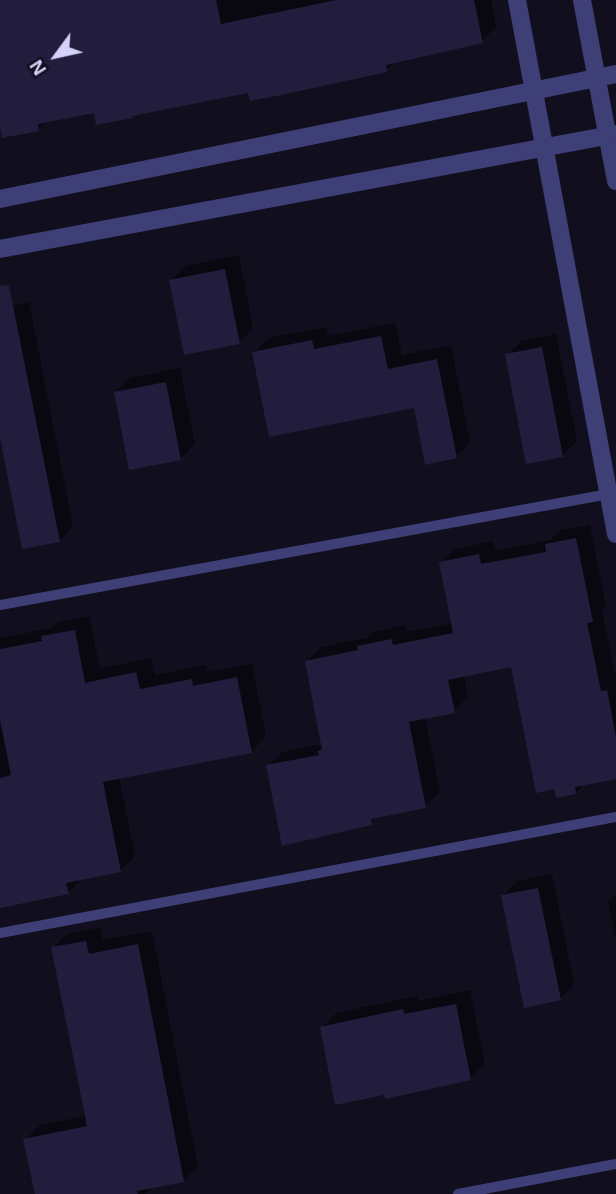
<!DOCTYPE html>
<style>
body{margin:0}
#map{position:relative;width:616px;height:1194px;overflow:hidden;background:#110f1e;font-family:Arial,sans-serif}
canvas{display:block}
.north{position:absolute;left:21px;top:21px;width:70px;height:70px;-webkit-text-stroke:5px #110f1e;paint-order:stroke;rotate:237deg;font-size:19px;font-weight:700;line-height:28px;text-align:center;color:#d4d1fa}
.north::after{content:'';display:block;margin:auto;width:24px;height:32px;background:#d4d1fa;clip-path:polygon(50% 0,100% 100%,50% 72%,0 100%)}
</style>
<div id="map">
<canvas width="616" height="1194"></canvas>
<div class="north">N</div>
</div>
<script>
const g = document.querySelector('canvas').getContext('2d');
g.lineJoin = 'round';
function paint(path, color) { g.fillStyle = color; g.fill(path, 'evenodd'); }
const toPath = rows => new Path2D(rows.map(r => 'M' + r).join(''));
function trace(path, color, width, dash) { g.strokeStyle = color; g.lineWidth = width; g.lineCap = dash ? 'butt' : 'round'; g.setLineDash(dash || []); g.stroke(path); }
paint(toPath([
 [0,0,491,0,496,27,482,41,395,61,386,70,249,91,135,113,132,117,95,111,47,120,38,129,0,129],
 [239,255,253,328,239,343,171,280,186,266],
 [29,302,73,526,59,541,0,429,0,308],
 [395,323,402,355,451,345,470,442,456,457,415,406,254,353,268,338,326,327,328,336],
 [556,334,577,441,562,455,507,355,521,341],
 [180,368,195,444,181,458,116,392,130,378],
 [590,525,606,606,602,611,616,678,616,777,585,783,576,793,512,665,464,675,468,697,454,711,425,717,440,792,425,806,379,815,371,823,268,766,282,752,323,744,307,661,321,647,367,638,373,632,405,625,407,632,453,623,441,563,455,549,493,541,495,551,551,540,561,530],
 [89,616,100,669,151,658,155,675,206,665,208,672,252,664,266,736,252,751,119,777,135,856,120,871,82,878,68,893,0,906,0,638,52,628,58,622],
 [552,874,574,984,560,999,503,896,517,881],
 [616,894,616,940,608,902],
 [101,927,103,940,152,931,198,1166,184,1180,153,1186,145,1194,36,1194,25,1140,40,1125,86,1116,53,948,67,934],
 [470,990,485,1064,470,1078,322,1028,336,1013,417,996,418,1001]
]), '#0007');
paint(toPath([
 [0,0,216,0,221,24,336,0,474,0,483,43,386,65,387,72,286,94,250,101,248,93,132,116,133,118,96,125,94,113,38,124,39,131,2,138,0,127],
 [225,269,240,344,184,355,169,280],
 [9,285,60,542,22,549,0,438,0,286],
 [381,336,388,369,437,359,457,458,425,465,414,408,269,437,252,352,312,340,314,349],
 [542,347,563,457,526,464,505,354],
 [166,382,181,460,129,470,114,392],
 [576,538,593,622,587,623,601,691,607,690,616,737,616,779,575,787,576,794,556,798,554,789,536,793,511,667,448,680,455,713,409,722,426,808,371,819,372,825,282,846,266,765,319,755,318,751,322,750,305,661,358,650,357,646,391,639,393,645,453,633,439,562,479,554,481,564,546,552,545,544],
 [75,630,85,683,136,672,140,689,192,679,193,686,237,677,252,753,103,782,121,872,66,883,69,894,0,908,0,778,11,775,0,720,0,649,42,641,41,636],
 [538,888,561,1000,524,1008,501,895],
 [86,941,89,954,138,944,184,1182,137,1191,138,1194,35,1194,23,1139,87,1126,51,947],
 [456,1004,471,1080,385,1099,384,1095,335,1105,320,1027,403,1009,404,1014]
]), '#221d3d');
trace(toPath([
 [0,605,609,494],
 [0,933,616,817],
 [458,1194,616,1164]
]), '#3f3f78', 10);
trace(toPath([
 [517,0,616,534],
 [582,0,616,181],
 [0,199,616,74],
 [0,249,616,134]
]), '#3f3f78', 18);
</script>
